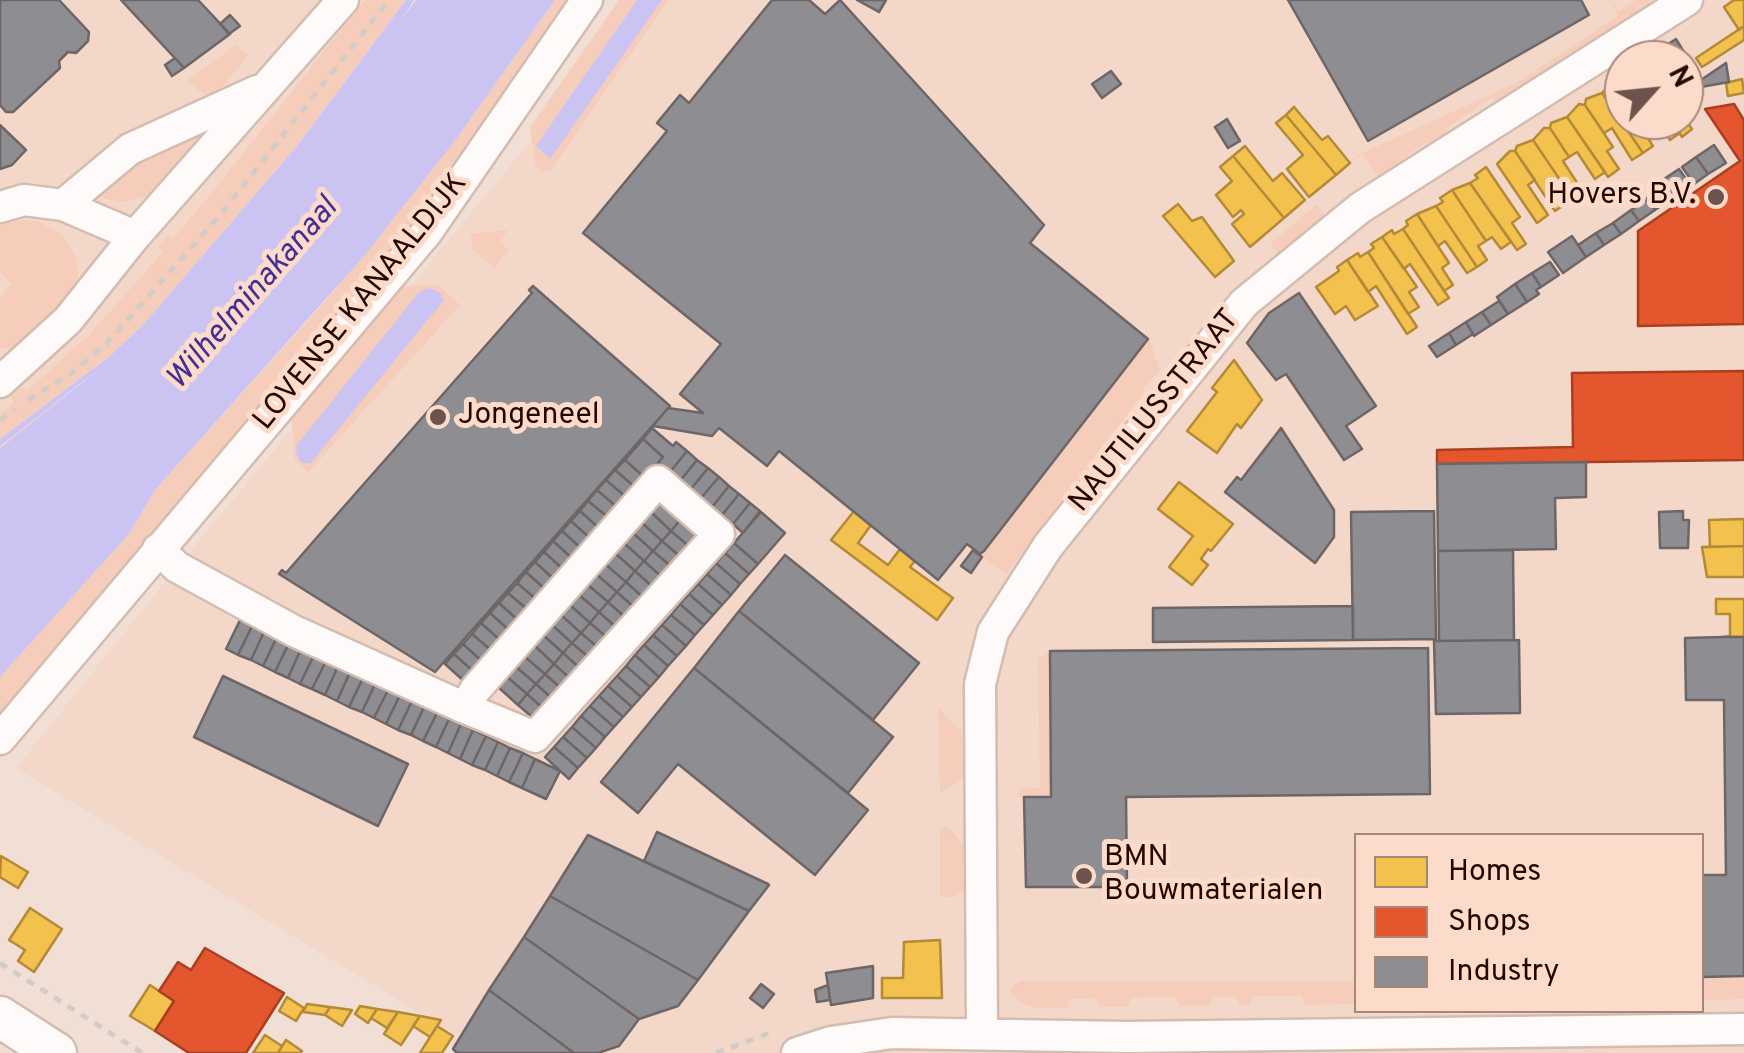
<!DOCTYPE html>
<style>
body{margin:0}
#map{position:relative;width:1744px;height:1053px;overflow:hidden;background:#f1dfd6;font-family:Overpass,sans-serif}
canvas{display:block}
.legend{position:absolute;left:1354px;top:833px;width:350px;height:180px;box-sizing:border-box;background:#fcdbcb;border:2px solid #a6877a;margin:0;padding:12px 18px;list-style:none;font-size:30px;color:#240800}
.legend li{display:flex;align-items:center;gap:20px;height:50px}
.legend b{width:50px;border:2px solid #a6877a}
.north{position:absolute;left:1604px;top:40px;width:100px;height:100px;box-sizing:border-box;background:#fcdbcb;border:2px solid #a6877a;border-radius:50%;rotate:63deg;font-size:28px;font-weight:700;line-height:40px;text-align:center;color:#240800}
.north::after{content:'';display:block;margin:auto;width:35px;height:45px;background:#6c534b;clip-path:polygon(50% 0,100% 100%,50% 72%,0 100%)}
</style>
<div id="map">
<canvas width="1744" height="1053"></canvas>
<ul class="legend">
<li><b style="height:28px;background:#f2c14e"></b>Homes</li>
<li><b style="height:28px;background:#e4572e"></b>Shops</li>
<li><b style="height:28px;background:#8d8d92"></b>Industry</li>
</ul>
<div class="north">N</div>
</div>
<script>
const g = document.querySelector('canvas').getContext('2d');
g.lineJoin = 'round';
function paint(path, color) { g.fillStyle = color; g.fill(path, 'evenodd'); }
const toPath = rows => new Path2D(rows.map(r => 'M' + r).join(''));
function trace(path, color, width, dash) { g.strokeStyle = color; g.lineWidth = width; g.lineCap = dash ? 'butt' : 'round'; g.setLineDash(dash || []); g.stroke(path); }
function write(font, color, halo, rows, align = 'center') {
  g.font = font + ' Overpass,sans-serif'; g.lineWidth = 10; g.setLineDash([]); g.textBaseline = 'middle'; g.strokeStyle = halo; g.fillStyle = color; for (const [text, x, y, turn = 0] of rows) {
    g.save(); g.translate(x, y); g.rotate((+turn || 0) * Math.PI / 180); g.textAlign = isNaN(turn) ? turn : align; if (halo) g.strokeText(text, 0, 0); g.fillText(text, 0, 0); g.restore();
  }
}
paint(toPath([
 [0,0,379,0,0,474],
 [648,0,1744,0,1744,1053,457,1053,451,1048,456,1035,16,768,177,567],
 [1624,60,1684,60,1684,120,1624,120],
 [1356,836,1702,836,1702,1010,1356,1010]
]), '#f3d7c9');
paint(toPath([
 [365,0,406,0,297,146,142,326,110,356,0,439,0,414,14,402,10,397,22,387,27,391,90,334,163,252,158,247,168,235,173,239,211,194],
 [555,0,581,0,468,157,0,721,0,677,129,534,155,490,328,298,457,138],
 [619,0,637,0,536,146,549,159,662,0,668,0,550,171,547,169,544,173,535,165,530,127],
 [1610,0,1619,11,1636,0,1652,0,1497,104,1492,98,1445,129,1449,136,1431,149,1426,142,1402,159,1405,166,1381,182,1363,154,1350,162,1358,155,1516,83,1618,16],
 [236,45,249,55,211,99,187,81],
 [195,133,203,141,155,194,122,202,90,196,95,189],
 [1317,205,1327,218,1278,253,1270,244],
 [20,220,38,221,62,235,76,258,78,277,69,299,14,350,0,348,0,298,12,284,0,272,0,224],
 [508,230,500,242,509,250,494,268,472,248,471,234],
 [438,285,460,305,308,472,294,458,292,418,402,286],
 [1149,337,1160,371,1143,389,1144,392,1006,574,980,556],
 [1049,653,1051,797,1017,797,1019,789,1040,788,1038,658],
 [938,708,962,731,963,777,940,793],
 [940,827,947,827,963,844,964,889,954,897,940,897],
 [1744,976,1744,999,1702,1000,1702,977],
 [1020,981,1356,982,1356,1004,1305,1005,1302,996,1252,996,1250,1005,1240,1006,1237,997,1212,997,1209,1006,1180,1006,1176,997,1131,998,1128,1007,1099,1007,1096,998,1070,999,1067,1008,1036,1008,1019,1002,1009,990]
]), '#f5cdba');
paint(toPath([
 [406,0,414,0,402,19,416,0,555,0,457,138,365,255,155,490,129,534,0,677,0,448,117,355,0,446,0,439,110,356,142,326,297,146],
 [637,0,662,0,550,159,536,146],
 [429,288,439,292,444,300,311,463,302,463,296,454,297,445,419,292]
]), '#cbc4f3');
const homes = toPath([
 [1734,0,1744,0,1744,26,1739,30,1724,7,1734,0],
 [1744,26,1744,40,1702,67,1696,58,1744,26],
 [1742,79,1744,93,1728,96,1726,83,1742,79],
 [1614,81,1620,81,1624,87,1624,120,1636,120,1653,146,1643,153,1602,93,1614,81],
 [1602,93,1643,153,1632,160,1612,128,1604,133,1585,105,1586,99,1602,93],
 [1579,104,1585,105,1613,147,1607,151,1619,169,1608,177,1567,117,1579,104],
 [1294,107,1322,140,1328,136,1350,163,1336,175,1286,115,1294,107],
 [1286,115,1336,175,1309,197,1287,169,1303,155,1276,123,1286,115],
 [1567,117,1605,172,1595,179,1577,152,1569,157,1550,128,1551,123,1567,117],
 [1684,117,1692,129,1682,137,1671,120,1684,120,1684,117],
 [1656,120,1671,120,1680,133,1670,140,1656,120],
 [1544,128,1550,128,1569,157,1563,161,1583,192,1573,199,1533,140,1544,128],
 [1533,140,1573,199,1555,211,1515,151,1517,146,1533,140],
 [1245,146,1273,181,1282,173,1305,200,1284,218,1233,156,1245,146],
 [1510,151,1515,151,1535,180,1528,185,1548,215,1537,223,1497,164,1510,151],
 [1233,156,1284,218,1250,247,1232,224,1244,214,1241,210,1233,217,1216,195,1232,181,1220,167,1233,156],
 [1486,167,1520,217,1512,223,1526,244,1517,250,1470,183,1478,178,1475,175,1486,167],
 [1470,183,1511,242,1501,249,1492,237,1486,241,1452,190,1470,183],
 [1452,190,1486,241,1478,246,1487,260,1477,267,1436,206,1443,202,1440,198,1452,190],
 [1178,204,1192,221,1202,217,1234,261,1215,277,1163,216,1178,204],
 [1436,206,1477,267,1467,273,1445,241,1438,246,1417,214,1436,206],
 [1417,214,1449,263,1442,268,1453,285,1444,291,1403,229,1408,225,1406,221,1417,214],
 [1403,229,1449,298,1438,305,1410,264,1404,269,1382,237,1392,230,1394,234,1403,229],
 [1382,237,1417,287,1409,292,1419,307,1408,314,1368,252,1374,248,1371,244,1382,237],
 [1368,252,1417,327,1407,334,1376,286,1368,292,1347,260,1358,253,1360,257,1368,252],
 [1347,260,1378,306,1355,320,1346,306,1335,314,1316,287,1339,271,1337,267,1347,260],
 [1234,360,1262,400,1241,428,1237,424,1217,453,1187,431,1217,392,1212,388,1234,360],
 [1179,482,1233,524,1211,551,1208,549,1201,559,1208,565,1192,585,1169,567,1193,536,1158,509,1179,482],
 [854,511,871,525,858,543,888,565,900,549,915,561,910,567,953,598,937,620,831,540,854,511],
 [1744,519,1744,546,1710,547,1709,520,1744,519],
 [1744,546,1744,577,1707,577,1702,547,1744,546],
 [1716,599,1744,599,1744,637,1723,637,1730,636,1730,614,1716,614,1716,599],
 [1,856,28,872,18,888,0,877,1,856],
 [30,908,62,929,34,972,18,961,25,950,9,940,30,908],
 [940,940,942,998,882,998,882,978,903,978,904,942,940,940],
 [150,985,174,1001,155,1031,130,1016,150,985],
 [287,997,304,1008,296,1021,279,1011,287,997],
 [307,1004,330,1007,325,1015,303,1012,307,1004],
 [360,1006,377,1009,368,1023,355,1014,360,1006],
 [330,1007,352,1010,342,1026,325,1015,330,1007],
 [377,1009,398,1012,387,1028,371,1018,377,1009],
 [398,1012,420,1016,401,1045,384,1034,398,1012],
 [420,1016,441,1020,430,1037,413,1026,420,1016],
 [437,1026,453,1036,442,1053,420,1053,437,1026],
 [265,1035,282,1046,278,1053,253,1053,265,1035],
 [286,1040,302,1051,300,1053,278,1053,286,1040]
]);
paint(homes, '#f2c14e');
trace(homes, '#b48a37', 2.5);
const shops = toPath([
 [1734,104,1744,120,1744,324,1638,326,1638,231,1740,161,1705,109,1734,104],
 [1744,371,1744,460,1437,464,1437,450,1573,447,1572,373,1744,371],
 [205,948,284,993,246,1053,189,1053,155,1031,174,1001,159,991,178,962,191,970,205,948]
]);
paint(shops, '#e4572e');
trace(shops, '#aa3f20', 2.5);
const industry = toPath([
 [0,0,59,0,89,32,88,41,76,53,68,52,59,61,60,68,13,112,6,112,0,105,0,0],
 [121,0,198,0,230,34,184,68,121,0],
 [772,0,809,0,825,14,840,0,1044,225,1030,243,1148,339,984,551,980,554,967,544,938,580,779,451,767,466,719,428,712,436,653,426,668,408,703,413,680,394,721,344,583,233,667,131,657,123,680,95,689,103,772,0],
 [857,0,886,0,879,12,857,0],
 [1288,0,1581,0,1589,15,1368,141,1288,0],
 [230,15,240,26,229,34,220,24,230,15],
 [1676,39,1690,62,1684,66,1684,60,1670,60,1662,48,1676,39],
 [175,58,184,68,172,76,165,65,175,58],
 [1726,63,1729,82,1701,87,1695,84,1726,63],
 [1111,71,1121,84,1102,98,1092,84,1111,71],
 [1227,119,1240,141,1228,148,1215,127,1227,119],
 [0,125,26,150,12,165,0,169,0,125],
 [1714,145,1726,163,1708,174,1696,157,1714,145],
 [1696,157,1708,174,1694,184,1682,167,1696,157],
 [1679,169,1691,186,1673,198,1661,181,1679,169],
 [1665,186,1673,198,1655,210,1647,198,1665,186],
 [1648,199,1655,210,1639,221,1631,210,1648,199],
 [1631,210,1639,221,1621,234,1613,223,1631,210],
 [1613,223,1621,234,1604,245,1596,233,1613,223],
 [1596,233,1604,245,1586,257,1578,245,1596,233],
 [1572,236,1586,257,1563,273,1548,252,1572,236],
 [1550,262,1559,275,1541,287,1532,273,1550,262],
 [1532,273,1541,287,1536,290,1539,294,1527,302,1515,284,1532,273],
 [1515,284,1527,302,1508,314,1497,297,1515,284],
 [533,286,670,406,435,672,279,574,282,570,286,573,326,527,532,293,529,290,533,286],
 [1299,293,1376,406,1346,426,1362,449,1344,460,1286,374,1276,380,1247,343,1269,313,1299,293],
 [1499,301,1508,314,1491,325,1482,312,1499,301],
 [1482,312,1491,325,1474,336,1466,322,1482,312],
 [1466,322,1473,334,1456,345,1449,333,1466,322],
 [1449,333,1456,345,1437,357,1429,346,1449,333],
 [652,428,673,446,676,442,687,451,670,472,658,463,663,457,643,439,652,428],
 [1281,428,1334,510,1334,537,1315,563,1225,492,1237,477,1241,480,1281,428],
 [643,439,663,457,645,478,625,460,643,439],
 [687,451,697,460,680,481,670,472,687,451],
 [625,460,645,478,636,488,615,470,625,460],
 [697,460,708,468,691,489,680,481,697,460],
 [1586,462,1586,497,1555,498,1556,549,1438,551,1437,464,1586,462],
 [708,468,719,477,701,498,691,489,708,468],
 [615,470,636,488,627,498,606,480,615,470],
 [719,477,729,486,712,507,701,498,719,477],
 [606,480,627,498,618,508,597,490,606,480],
 [729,486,739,494,722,515,712,507,729,486],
 [597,490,618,508,609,518,588,501,597,490],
 [739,494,750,503,733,524,722,515,739,494],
 [588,501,609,518,600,529,580,511,588,501],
 [659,502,680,520,671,531,651,512,659,502],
 [750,503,760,511,743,533,733,524,750,503],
 [580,511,600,529,591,539,571,521,580,511],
 [1434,511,1436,639,1353,640,1351,512,1434,511],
 [1683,511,1683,520,1689,520,1688,548,1660,548,1659,512,1683,511],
 [651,512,671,531,662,541,642,523,651,512],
 [761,512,785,533,758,564,734,543,761,512],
 [680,520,700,538,691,548,671,531,680,520],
 [571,521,591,539,582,549,562,531,571,521],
 [642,523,662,541,653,551,633,533,642,523],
 [562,531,582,549,573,559,553,541,562,531],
 [671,531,691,548,683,559,662,541,671,531],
 [633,533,653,551,644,561,624,543,633,533],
 [553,541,573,559,564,570,544,552,553,541],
 [662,541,683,559,674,569,653,551,662,541],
 [624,543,644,561,635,571,615,553,624,543],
 [734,543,758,564,749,574,725,553,734,543],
 [973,550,982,557,971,573,961,566,973,550],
 [1513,550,1514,640,1439,641,1438,551,1513,550],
 [653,551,674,569,664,579,644,561,653,551],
 [544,552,564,570,555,580,535,562,544,552],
 [615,553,635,571,626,582,605,564,615,553],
 [725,553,749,574,740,584,716,563,725,553],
 [785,555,919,663,873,720,739,611,785,555],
 [644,561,664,579,655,589,635,571,644,561],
 [535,562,555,580,546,590,526,572,535,562],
 [716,563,740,584,731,595,707,574,716,563],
 [605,564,626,582,617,592,596,574,605,564],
 [635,571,655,589,646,600,626,582,635,571],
 [526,572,546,590,537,600,517,583,526,572],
 [596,574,617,592,608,602,587,584,596,574],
 [707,574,731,595,722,605,698,584,707,574],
 [626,582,646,600,637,610,617,592,626,582],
 [517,583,537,600,528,610,508,593,517,583],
 [587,584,608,602,599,612,578,594,587,584],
 [698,584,722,605,713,615,689,594,698,584],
 [617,592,637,610,628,620,608,602,617,592],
 [508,593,528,610,519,621,499,603,508,593],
 [578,594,599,612,590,623,570,605,578,594],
 [689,594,713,615,704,625,680,604,689,594],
 [608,602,628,620,619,630,599,612,608,602],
 [499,603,519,621,510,631,490,613,499,603],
 [680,604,704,625,695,635,671,615,680,604],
 [570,605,590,623,581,633,561,615,570,605],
 [1353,606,1353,640,1153,642,1153,608,1353,606],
 [739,611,893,737,848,793,694,668,739,611],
 [599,612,619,630,610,640,590,623,599,612],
 [490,613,510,631,501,641,481,623,490,613],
 [561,615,581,633,572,643,552,625,561,615],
 [671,615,695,635,686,646,662,625,671,615],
 [240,620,252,626,238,655,226,649,240,620],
 [481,623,501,641,492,651,472,634,481,623],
 [590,623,610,640,602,651,581,633,590,623],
 [552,625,572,643,563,653,543,635,552,625],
 [662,625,686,646,677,656,653,635,662,625],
 [252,626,264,632,251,660,238,655,252,626],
 [264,632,277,637,263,666,251,660,264,632],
 [581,633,602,651,593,661,572,643,581,633],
 [472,634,492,651,483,662,463,644,472,634],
 [543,635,563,653,554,664,534,645,543,635],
 [653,635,677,656,668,666,644,645,653,635],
 [277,637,289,643,275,672,263,666,277,637],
 [1723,637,1744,637,1744,976,1702,977,1702,875,1726,875,1724,700,1686,700,1685,638,1723,637],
 [1519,640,1520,713,1436,714,1434,641,1519,640],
 [289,643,301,649,288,678,275,672,289,643],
 [572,643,593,661,583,671,563,653,572,643],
 [463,644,483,662,474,672,454,654,463,644],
 [534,645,554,664,545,674,524,656,534,645],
 [644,645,668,666,659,677,635,655,644,645],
 [1428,648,1430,794,1126,797,1127,887,1026,887,1024,797,1051,797,1050,651,1428,648],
 [301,649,314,655,300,684,288,678,301,649],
 [563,653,583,671,574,682,554,664,563,653],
 [454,654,474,672,465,682,445,664,454,654],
 [314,655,326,661,312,689,300,684,314,655],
 [635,655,659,677,650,687,626,666,635,655],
 [524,656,545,674,536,684,515,666,524,656],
 [326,661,338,666,325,695,312,689,326,661],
 [554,664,574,682,565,692,545,674,554,664],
 [338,666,350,672,337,701,325,695,338,666],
 [515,666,536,684,527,694,506,676,515,666],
 [626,666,650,687,641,697,617,676,626,666],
 [694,668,868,810,815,875,678,764,638,813,601,782,694,668],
 [350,672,363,678,349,707,337,701,350,672],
 [545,674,565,692,556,702,536,684,545,674],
 [223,676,408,764,378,826,194,737,223,676],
 [506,676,527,694,518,705,497,686,506,676],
 [617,676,641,697,632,707,608,686,617,676],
 [363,678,375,684,362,712,349,707,363,678],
 [375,684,388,690,374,718,362,712,375,684],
 [536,684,556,702,547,712,527,694,536,684],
 [608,686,632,707,623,717,599,696,608,686],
 [388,690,400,695,386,724,374,718,388,690],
 [527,694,547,712,538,722,518,705,527,694],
 [400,695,412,701,398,730,386,724,400,695],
 [599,696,623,717,614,727,590,706,599,696],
 [412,701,424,707,411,735,398,730,412,701],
 [590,706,614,727,605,737,581,716,590,706],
 [424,707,437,713,423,741,411,735,424,707],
 [437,713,449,719,436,747,423,741,437,713],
 [581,716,605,737,596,748,572,727,581,716],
 [449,719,461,724,448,753,436,747,449,719],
 [461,724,473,730,460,759,448,753,461,724],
 [572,727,596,748,587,758,563,737,572,727],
 [473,730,486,736,472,765,460,759,473,730],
 [486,736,498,742,485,770,472,765,486,736],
 [563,737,587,758,578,768,554,747,563,737],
 [498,742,510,748,497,776,485,770,498,742],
 [554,747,578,768,569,779,545,757,554,747],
 [510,748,523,753,509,782,497,776,510,748],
 [523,753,535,759,522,788,509,782,523,753],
 [535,759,560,771,546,799,522,788,535,759],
 [657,832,768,884,769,885,749,911,644,861,657,832],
 [588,835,749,911,698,980,550,896,588,835],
 [550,896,698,980,678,1006,639,1019,524,937,550,896],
 [524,937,639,1019,619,1046,598,1053,574,1053,489,990,524,937],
 [873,966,873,998,831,1005,826,973,873,966],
 [761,984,774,994,763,1008,750,998,761,984],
 [828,985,830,1000,817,1002,815,990,828,985],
 [489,990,574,1053,457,1053,453,1049,489,990]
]);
paint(industry, '#8d8d92');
trace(industry, '#6e6566', 2.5);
const minor = toPath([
 [63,205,130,149,257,91],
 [0,207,24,200,63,205,135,236],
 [0,382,68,320,135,236,343,0],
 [158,549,177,567,294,631,465,708,535,737,719,534,658,481,475,690,465,708],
 [0,739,427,232,587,0],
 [982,1032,980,684,993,632,1048,546,1244,303,1360,208,1687,0],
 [797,1053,831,1042,892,1033,1128,1037,1744,1029]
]);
const major = toPath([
 [0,1017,56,1053]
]);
trace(minor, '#d3bcb0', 35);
trace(major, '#d3bcb0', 45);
trace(toPath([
 [28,400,72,373,106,344,221,214,389,0],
 [0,420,15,409],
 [0,963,142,1053],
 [716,1053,775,1031]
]), '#d2ccc9', 5, [8, 8]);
trace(minor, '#fdfaf9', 30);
trace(major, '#fdfaf9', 40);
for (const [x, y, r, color] of [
 [1716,197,10,"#6c534b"],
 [438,417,10,"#6c534b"],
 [1084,876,10,"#6c534b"]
]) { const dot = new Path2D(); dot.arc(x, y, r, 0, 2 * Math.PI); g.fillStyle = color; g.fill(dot); trace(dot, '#fcdbcb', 4); }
write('30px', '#240800', '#fcdbcb', [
 ["Hovers B.V.",1696,197,"right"],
 ["Jongeneel",458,417],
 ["BMN",1104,859],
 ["Bouwmaterialen",1104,893]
], 'left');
write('30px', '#240800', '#fcdbcb', [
 ["LOVENSE KANAALDIJK",362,303,-51],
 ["NAUTILUSSTRAAT",1156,412,-51]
]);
write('italic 32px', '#432f92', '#fcdbcb', [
 ["Wilhelminakanaal",254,295,-49]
]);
</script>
